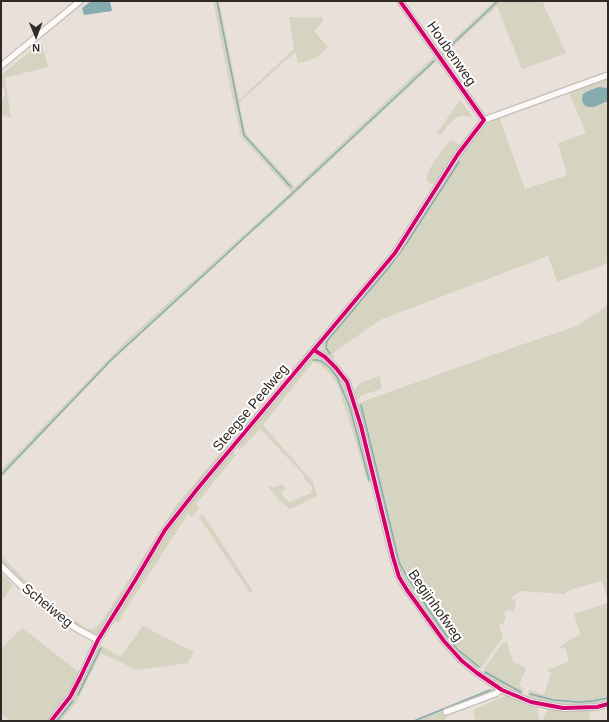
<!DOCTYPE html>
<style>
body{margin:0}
#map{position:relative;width:609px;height:722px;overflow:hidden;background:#e9e0da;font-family:Helvetica,sans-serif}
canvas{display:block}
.frame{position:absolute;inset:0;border:2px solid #302a26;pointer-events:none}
.north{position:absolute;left:16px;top:16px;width:40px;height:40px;-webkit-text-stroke:3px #fff;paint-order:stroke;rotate:179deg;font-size:11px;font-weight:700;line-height:16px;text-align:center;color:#302a26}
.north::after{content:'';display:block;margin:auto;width:14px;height:18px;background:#302a26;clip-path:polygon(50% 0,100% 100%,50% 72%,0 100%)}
</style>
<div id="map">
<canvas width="609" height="722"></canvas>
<div class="frame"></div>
<div class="north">N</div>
</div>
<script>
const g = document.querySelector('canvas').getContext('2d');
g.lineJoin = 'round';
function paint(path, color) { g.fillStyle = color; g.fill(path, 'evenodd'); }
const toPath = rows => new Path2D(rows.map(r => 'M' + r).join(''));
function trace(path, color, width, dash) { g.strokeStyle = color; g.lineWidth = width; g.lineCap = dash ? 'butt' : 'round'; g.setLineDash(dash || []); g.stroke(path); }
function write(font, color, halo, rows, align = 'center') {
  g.font = font + ' Helvetica,sans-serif'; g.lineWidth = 4; g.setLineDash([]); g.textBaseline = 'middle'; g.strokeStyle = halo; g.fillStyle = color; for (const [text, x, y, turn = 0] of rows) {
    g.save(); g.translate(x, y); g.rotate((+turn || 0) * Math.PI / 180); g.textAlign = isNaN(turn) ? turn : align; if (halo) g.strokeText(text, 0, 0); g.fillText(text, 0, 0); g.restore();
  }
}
paint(toPath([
 [213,1,219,1,239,100,294,49,289,17,317,18,321,16,323,19,321,24,314,31,328,47,317,57,313,59,304,62,298,63,295,52,239,103,246,134,295,187,434,56,437,61,266,221,252,232,217,265,112,361,1,478,1,470,127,340,291,192,243,139,240,133,231,91],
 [494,1,542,1,566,53,522,69,497,6,442,57,439,53],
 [41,42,48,67,5,78,11,118,1,114,1,100,3,99,5,94,4,88,1,88,1,75],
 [608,79,608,89,607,88,599,87,588,91,583,94,594,107,608,101,608,263,557,282,548,256,380,320,333,353,335,357,331,360,324,353,322,347,325,341,408,237,463,151,484,125,499,117,525,189,562,177,567,175,558,143,586,133,569,92],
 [460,100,473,118,467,116,461,116,456,118,447,126,442,134,439,135,437,133],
 [451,140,462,146,436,184,429,183,427,181,427,175,433,163,447,143],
 [608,305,608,601,602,581,601,581,567,591,565,594,520,591,512,597,512,599,516,599,514,612,507,609,504,614,506,618,503,624,499,625,503,637,481,668,475,668,458,655,420,605,402,578,399,570,356,404,509,349,577,326],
 [315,354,324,358,337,371,343,383,352,408,372,481,368,483,353,433,338,386,331,375,319,364,313,362,263,425,313,482,317,496,291,509,288,508,282,503,268,487,276,487,281,484,284,486,286,488,281,492,281,494,289,502,311,493,312,488,310,484,307,483,305,480,304,475,260,429,240,450,237,447,236,445,310,356],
 [380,376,381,389,360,396,360,399,357,399,354,392,355,389,357,387,360,383],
 [228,444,228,449,185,500,145,560,104,628,97,634,91,634,62,618,34,595,1,563,1,556,40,594,87,629,94,629,99,625,115,601,177,504],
 [232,451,236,455,196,504,199,508,192,517,188,514,123,614,118,623,112,620,175,518],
 [202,513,253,591,250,593,199,517],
 [1,573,13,585,1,602],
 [608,603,608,702,591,705,554,705,527,697,529,690,544,695,551,673,547,670,569,662,565,647,558,648,578,635,579,636,581,634,579,630,574,614],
 [143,626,194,652,188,663,137,670,101,653,76,703,61,721,53,721,76,691,99,644,120,657],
 [22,628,79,672,68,694,47,721,11,721,1,714,1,646,3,647],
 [506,642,507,643,513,662,526,668,519,686,524,689,522,695,502,687,485,675,484,672,484,669,501,645],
 [495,687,496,690,495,693,447,711,446,721,411,721],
 [506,694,537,706,539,721,476,721,473,710,505,696],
 [548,709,571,711,590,711,589,721,544,721,543,718]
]), '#d5d4c1');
paint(toPath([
 [91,1,110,1,112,11,84,15,82,8],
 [599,87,607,88,608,89,608,101,594,107,588,107,584,105,582,100,583,94,588,91]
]), '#86acb0');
trace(toPath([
 [217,1,244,135,291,187],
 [443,53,498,1],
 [330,354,326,348,327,341,390,266,406,244,459,162],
 [313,360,317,360,321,361,330,368,337,377,350,408,369,480],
 [361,405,391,528,399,562,407,577,441,628,457,649,479,667],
 [1,475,111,360,295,191,434,61],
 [485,672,508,685,521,692],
 [530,694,553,700,578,702,593,701,608,698],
 [78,695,101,648],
 [57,721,73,701],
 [414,721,490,690]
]), '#86acb0', 1.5);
const minor = toPath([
 [400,1,484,120],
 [1,66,80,1],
 [314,350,325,357,336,368,347,382,361,426,393,557,399,577,407,590,444,641,462,661,477,673,502,690,531,702,563,708,597,707,608,704],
 [1,566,33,597,54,614,79,630,98,640],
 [446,712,497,693,500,688],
 [51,721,70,697,80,678,98,640,136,579,165,530,198,488,395,253,458,154,484,120,608,75]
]);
trace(minor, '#c5bdb8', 8);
trace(minor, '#fcfaf9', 5.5);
trace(toPath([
 [314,350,325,357,336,368,347,382,361,426,393,557,399,577,407,590,444,641,462,661,477,673,502,690,531,702,563,708,597,707,608,704],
 [51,721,70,697,80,678,98,640,136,579,165,530,198,488,395,253,458,154,484,120,400,1]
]), '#d6006c', 4);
write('14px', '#302a26', '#fff', [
 ["Houbenweg",451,54,55],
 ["Steegse Peelweg",251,408,-50],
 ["Scheiweg",47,606,39],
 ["Begijnhofweg",435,606,55]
]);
</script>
